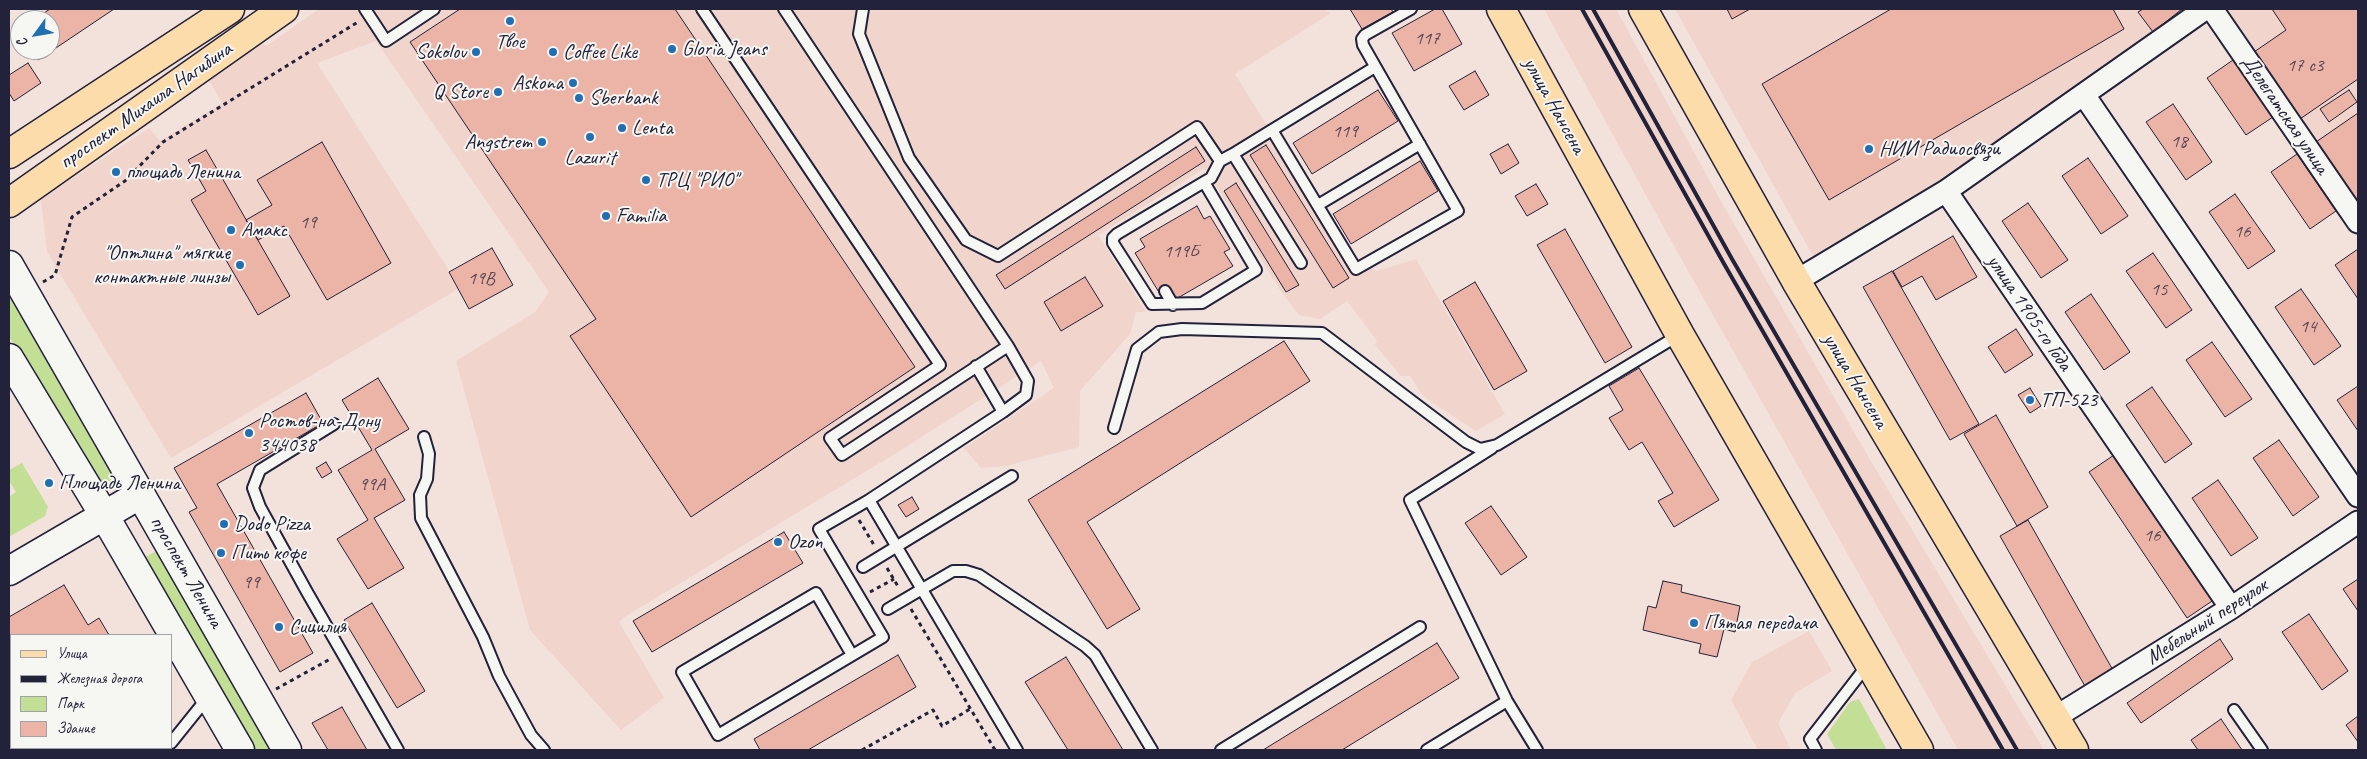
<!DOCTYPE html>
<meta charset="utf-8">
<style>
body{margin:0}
#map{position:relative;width:2367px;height:759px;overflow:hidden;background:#f3e2dc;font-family:Caveat,sans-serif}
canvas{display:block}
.frame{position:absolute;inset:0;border:10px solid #22223b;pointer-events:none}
.legend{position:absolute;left:10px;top:634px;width:162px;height:115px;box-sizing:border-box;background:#f6f6f2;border:1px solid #a1a1a9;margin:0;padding:6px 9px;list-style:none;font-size:15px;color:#22223b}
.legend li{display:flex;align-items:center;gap:10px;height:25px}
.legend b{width:25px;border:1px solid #a1a1a9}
.north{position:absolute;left:10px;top:10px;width:50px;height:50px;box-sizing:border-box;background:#f6f6f2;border:1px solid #a1a1a9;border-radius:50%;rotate:238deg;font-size:14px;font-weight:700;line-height:20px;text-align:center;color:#22223b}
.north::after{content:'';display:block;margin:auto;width:18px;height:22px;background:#1f6fb2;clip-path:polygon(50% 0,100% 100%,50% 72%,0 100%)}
</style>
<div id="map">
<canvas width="2367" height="759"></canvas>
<div class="frame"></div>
<ul class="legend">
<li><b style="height:6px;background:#fddcac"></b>Улица</li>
<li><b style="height:6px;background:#22223b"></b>Железная дорога</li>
<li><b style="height:14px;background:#c3de95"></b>Парк</li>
<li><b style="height:14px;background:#ecb3a7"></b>Здание</li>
</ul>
<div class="north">С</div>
</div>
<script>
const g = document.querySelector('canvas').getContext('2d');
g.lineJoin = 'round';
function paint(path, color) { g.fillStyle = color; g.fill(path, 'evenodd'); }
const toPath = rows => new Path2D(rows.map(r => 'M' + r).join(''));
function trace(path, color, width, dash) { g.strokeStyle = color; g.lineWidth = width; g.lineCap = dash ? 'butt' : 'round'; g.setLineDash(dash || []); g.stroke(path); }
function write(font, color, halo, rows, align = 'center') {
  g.font = font + ' Caveat,sans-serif'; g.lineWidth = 4; g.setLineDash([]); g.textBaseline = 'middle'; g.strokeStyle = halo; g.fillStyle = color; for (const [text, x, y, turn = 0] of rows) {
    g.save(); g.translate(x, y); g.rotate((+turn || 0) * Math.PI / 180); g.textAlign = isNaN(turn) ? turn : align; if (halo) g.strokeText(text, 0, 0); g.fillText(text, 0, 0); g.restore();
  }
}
paint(toPath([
 [319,9,1323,9,1331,13,1235,74,1348,256,1376,271,1416,259,1505,414,1476,431,1423,396,1410,376,1401,376,1375,345,1377,341,1347,301,1320,319,1299,315,1278,287,1205,168,1098,235,1146,312,1136,312,1130,334,1080,391,1079,447,1006,466,981,468,964,448,1054,388,1041,361,898,452,626,616,619,622,664,698,621,730,530,630,456,361,535,312,549,292,376,41,317,63,460,288,171,458,47,252,41,199,149,128,160,141,222,103,206,75,259,39,266,46],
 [1544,9,1616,9,1718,196,1869,458,2044,750,1958,750,1664,228],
 [1675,9,2190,9,1817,263],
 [2224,9,2358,9,2358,211],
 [1809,631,1832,671,1795,693,1778,723,1791,750,1758,750,1731,700,1752,662]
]), '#f1d4cc');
paint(toPath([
 [9,295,116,481,99,491,9,336],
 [22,463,48,507,45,516,9,537,9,497,16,492,9,481,9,470],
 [156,551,270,750,252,750,142,559],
 [1859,699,1887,750,1836,750,1827,734,1850,702]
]), '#c3de95');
const building = toPath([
 [50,9,114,9,38,60,32,50,50,50,50,20,33,20,50,9],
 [460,9,675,9,915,367,691,517,570,336,596,319,410,42,460,9],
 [1350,9,1391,9,1393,12,1362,29,1350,9],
 [1435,9,1442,9,1462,44,1414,71,1392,33,1435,9],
 [1727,9,1750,9,1732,19,1727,9],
 [1891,9,2113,9,2124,29,1829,200,1762,84,1891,9],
 [2143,9,2182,9,2153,32,2138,12,2143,9],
 [2272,9,2358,9,2358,79,2300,119,2254,52,2286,30,2272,9],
 [2233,60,2273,117,2246,135,2207,78,2233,60],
 [28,63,41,83,14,101,9,93,9,75,28,63],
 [1475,71,1489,95,1464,110,1449,86,1475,71],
 [1378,90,1398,121,1312,174,1293,143,1378,90],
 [2349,90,2357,102,2329,122,2320,109,2349,90],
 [2173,104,2212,162,2186,180,2146,122,2173,104],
 [2358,113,2358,203,2316,142,2358,113],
 [322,142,391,263,327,300,284,226,258,240,246,220,272,205,257,180,322,142],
 [1508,144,1519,163,1501,174,1490,154,1508,144],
 [1266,145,1349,278,1333,288,1250,155,1266,145],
 [1196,147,1205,161,1005,289,996,275,1196,147],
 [206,150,290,296,258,315,191,200,206,191,188,160,206,150],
 [2297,154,2336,211,2310,229,2271,172,2297,154],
 [2088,158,2128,216,2101,234,2062,176,2088,158],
 [1420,161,1438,191,1351,244,1333,214,1420,161],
 [1236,183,1299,285,1286,292,1224,191,1236,183],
 [1536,184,1548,204,1527,216,1515,196,1536,184],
 [2235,194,2275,251,2248,269,2209,212,2235,194],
 [2028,203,2068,260,2041,278,2002,221,2028,203],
 [1197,206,1204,219,1210,216,1230,249,1224,252,1233,266,1176,299,1170,288,1160,294,1135,253,1145,247,1140,239,1197,206],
 [1565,229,1632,347,1605,363,1537,245,1565,229],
 [1953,236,1977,277,1936,300,1922,276,1902,287,1893,271,1953,236],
 [492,248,513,285,469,309,449,272,492,248],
 [2358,249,2358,299,2335,265,2358,249],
 [2153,253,2192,310,2166,328,2126,271,2153,253],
 [1892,271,1979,424,1950,440,1863,287,1892,271],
 [1085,277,1103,306,1061,331,1044,302,1085,277],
 [1475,282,1527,371,1494,390,1443,301,1475,282],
 [2301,289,2341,346,2314,365,2275,307,2301,289],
 [2091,294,2130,352,2104,370,2065,312,2091,294],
 [2016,329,2033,355,2005,373,1988,347,2016,329],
 [1284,341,1310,381,1087,522,1140,609,1107,629,1028,500,1284,341],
 [2212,342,2252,399,2225,417,2186,360,2212,342],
 [1639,368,1719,500,1674,527,1658,501,1673,493,1642,442,1629,450,1609,418,1623,410,1609,386,1639,368],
 [378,378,409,429,375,449,405,500,374,518,404,568,368,589,337,539,368,520,338,470,372,450,342,400,378,378],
 [2358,386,2358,431,2337,400,2358,386],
 [2152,387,2192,444,2165,463,2126,405,2152,387],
 [2030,388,2041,406,2030,413,2018,395,2030,388],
 [306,393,323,423,217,484,313,653,280,672,189,512,197,508,174,468,306,393],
 [1996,415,2048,507,2017,526,1964,434,1996,415],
 [2279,440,2319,497,2293,516,2253,458,2279,440],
 [2117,453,2215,599,2187,618,2089,472,2117,453],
 [326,462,332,472,322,478,316,468,326,462],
 [2218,480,2258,538,2231,556,2192,498,2218,480],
 [912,497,919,509,906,517,898,505,912,497],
 [1491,506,1527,557,1501,575,1465,523,1491,506],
 [2028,520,2118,679,2090,695,2000,536,2028,520],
 [784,532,803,563,652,652,633,621,784,532],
 [2358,579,2358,611,2343,589,2358,579],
 [1663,581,1682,585,1681,592,1740,606,1735,632,1724,629,1717,657,1699,653,1701,644,1643,630,1648,606,1656,608,1663,581],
 [64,585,88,625,99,618,109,635,11,635,11,666,9,667,9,617,64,585],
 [372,603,425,691,397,708,344,620,372,603],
 [2309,614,2348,671,2322,690,2282,632,2309,614],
 [2220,639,2233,659,2141,723,2127,703,2220,639],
 [1437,643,1459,678,1342,750,1263,750,1437,643],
 [898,655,916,687,808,750,760,750,754,739,898,655],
 [1066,657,1123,750,1068,750,1025,682,1066,657],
 [342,707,367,750,328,750,312,723,342,707],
 [2358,716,2358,742,2346,725,2358,716],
 [2221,719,2242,750,2198,750,2191,740,2221,719],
 [117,748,166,748,167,750,119,750,117,748]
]);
paint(building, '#ecb3a7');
trace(building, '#22223b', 1);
const lane = toPath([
 [365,9,386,41,434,9],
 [702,9,940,365,830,438,842,455,1008,346,784,9],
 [863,9,859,34,909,158,966,240,998,256,1197,127,1220,161],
 [1375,67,1272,130,1356,269,1458,211,1363,45,1362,39,1365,35,1411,9],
 [1233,154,1272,130],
 [1204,182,1256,270,1202,303,1152,304,1113,243,1113,238,1117,234,1204,182,1211,178,1220,161,1233,154,1301,263],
 [1318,205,1420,144],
 [1165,291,1173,305],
 [976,366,1003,412,869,500,1017,750],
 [1003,412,1026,395,1028,381,1008,346],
 [334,424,260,470,253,488,260,507,307,592,398,750],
 [1114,428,1137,349,1159,332,1182,329,1322,333,1466,442,1480,449,1497,445,1679,335],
 [424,437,429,454,427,479,420,495,421,518,483,637,499,676,531,735,544,750],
 [1492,448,1410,500,1507,701,1537,750],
 [863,567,1012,476],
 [888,609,953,571,966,571,979,575,1085,646,1095,655,1152,750],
 [852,655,816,593,682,672,718,735,883,637,819,529,869,500],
 [2234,710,2262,750],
 [171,743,208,697],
 [1221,750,1420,627],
 [1427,750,1507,701],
 [1816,750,1810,739,1868,664]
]);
const street = toPath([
 [2212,9,2358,222],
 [2084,95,2358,496],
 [1946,191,2231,608],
 [1796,281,1946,191,2205,9],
 [2054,718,2231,608,2358,522]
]);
const secondary = toPath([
 [9,265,287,750],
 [9,358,104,515,240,750],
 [9,571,141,494]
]);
const primary = toPath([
 [1501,9,1680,335,1919,750],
 [1643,9,1796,281,2074,750],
 [9,154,230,9],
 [9,203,284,9]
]);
trace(lane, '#22223b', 14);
trace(street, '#22223b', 25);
trace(secondary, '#22223b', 31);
trace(primary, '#22223b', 31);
trace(toPath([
 [43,282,55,275,72,217,125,181,163,142,358,22],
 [859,520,874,545],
 [887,568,899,588],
 [870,592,894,579],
 [911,609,995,750],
 [276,689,332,658],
 [862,750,933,710,942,726,970,709]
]), '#22223b', 3, [4, 4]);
trace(lane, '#f6f6f2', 10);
trace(street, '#f6f6f2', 21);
trace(secondary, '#f6f6f2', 28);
trace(primary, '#fddcac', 28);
trace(toPath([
 [1582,9,1723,262,2003,750],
 [1593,9,1732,259,2017,750]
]), '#22223b', 4);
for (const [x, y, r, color] of [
 [510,21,5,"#1f6fb2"],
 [672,49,5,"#1f6fb2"],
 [476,52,5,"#1f6fb2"],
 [553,52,5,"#1f6fb2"],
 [573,83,5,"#1f6fb2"],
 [498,92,5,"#1f6fb2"],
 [579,98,5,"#1f6fb2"],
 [622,128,5,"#1f6fb2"],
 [590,137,5,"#1f6fb2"],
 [542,142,5,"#1f6fb2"],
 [1869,149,5,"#1f6fb2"],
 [116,172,5,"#1f6fb2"],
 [646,180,5,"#1f6fb2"],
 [606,216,5,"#1f6fb2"],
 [231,230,5,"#1f6fb2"],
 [240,265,5,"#1f6fb2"],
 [2030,400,5,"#1f6fb2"],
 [249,433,5,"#1f6fb2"],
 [49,483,5,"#1f6fb2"],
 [224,524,5,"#1f6fb2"],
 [778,542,5,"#1f6fb2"],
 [221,553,5,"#1f6fb2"],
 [1694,623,5,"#1f6fb2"],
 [279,627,5,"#1f6fb2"]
]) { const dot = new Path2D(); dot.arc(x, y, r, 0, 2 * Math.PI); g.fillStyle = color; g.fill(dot); trace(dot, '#f6f6f2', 2); }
write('19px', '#544656', null, [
 ["117",1427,39],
 ["17 с3",2305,66],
 ["119",1345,132],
 ["18",2179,142],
 ["19",308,223],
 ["16",2242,232],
 ["119Б",1181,252],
 ["19В",481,279],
 ["15",2159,290],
 ["14",2308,327],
 ["99А",372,485],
 ["16",2152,536],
 ["99",251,583]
]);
write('21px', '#22223b', '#f6f6f2', [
 ["Твое",510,42,"center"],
 ["Gloria Jeans",682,49],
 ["Sokolov",466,52,"right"],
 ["Coffee Like",563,52],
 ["Askona",563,83,"right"],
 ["Q Store",488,92,"right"],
 ["Sberbank",589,98],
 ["Lenta",632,128],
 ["Angstrem",532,142,"right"],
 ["НИИ Радиосвязи",1879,149],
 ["Lazurit",590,158,"center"],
 ["площадь Ленина",126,172],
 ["ТРЦ \"РИО\"",656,180],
 ["Familia",616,216],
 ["Амакс",241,230],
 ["\"Оптлина\" мягкие",230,253,"right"],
 ["контактные линзы",230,277,"right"],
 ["ТП-523",2040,400],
 ["Ростов-на-Дону",259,421],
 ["344038",259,445],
 ["Площадь Ленина",59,483],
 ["Dodo Pizza",234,524],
 ["Ozon",788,542],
 ["Пить кофе",231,553],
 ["Пятая передача",1704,623],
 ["Сицилия",289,627]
], 'left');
write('21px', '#22223b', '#f6f6f2', [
 ["проспект Михаила Нагибина",146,106,-35],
 ["улица Нансена",1554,106,61],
 ["Делегатская улица",2285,115,56],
 ["улица 1905-го Года",2029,313,56],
 ["улица Нансена",1855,381,59],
 ["проспект Ленина",186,572,60],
 ["Мебельный переулок",2207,622,-33]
]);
</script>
